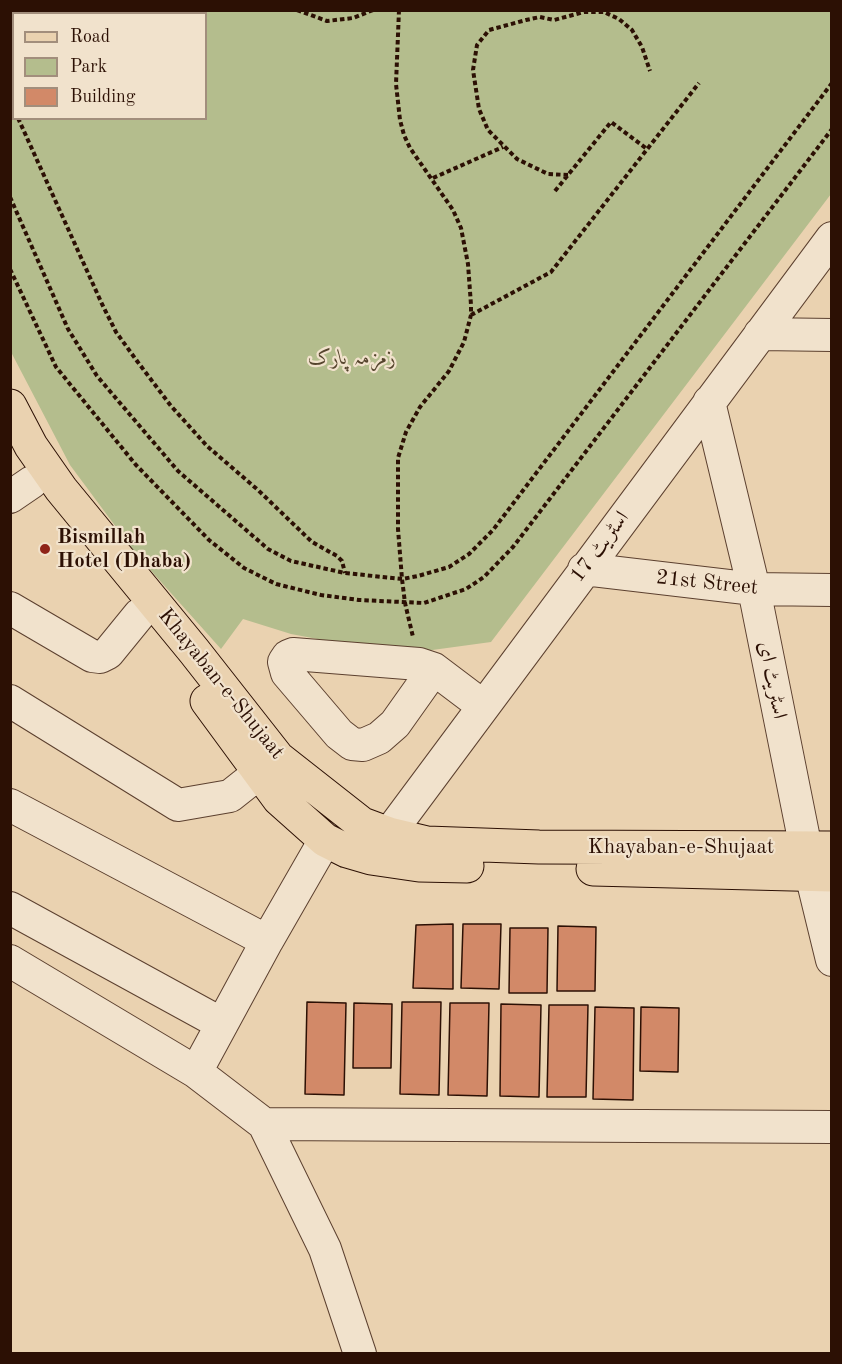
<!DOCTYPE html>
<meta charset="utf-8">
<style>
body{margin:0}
#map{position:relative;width:842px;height:1364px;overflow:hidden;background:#ead2b0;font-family:"Old Standard TT",serif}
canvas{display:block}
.frame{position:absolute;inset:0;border:12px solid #2c1004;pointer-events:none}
.legend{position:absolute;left:12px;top:12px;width:195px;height:108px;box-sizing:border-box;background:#f1e2cc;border:2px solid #a28e7c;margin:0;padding:8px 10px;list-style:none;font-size:18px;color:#2c1004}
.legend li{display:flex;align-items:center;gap:12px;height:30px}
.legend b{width:30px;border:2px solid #a28e7c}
</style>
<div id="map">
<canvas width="842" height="1364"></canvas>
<div class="frame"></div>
<ul class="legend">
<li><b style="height:8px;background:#ead2b0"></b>Road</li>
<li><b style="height:16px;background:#b4bd8d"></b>Park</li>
<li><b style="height:16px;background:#d28968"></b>Building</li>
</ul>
</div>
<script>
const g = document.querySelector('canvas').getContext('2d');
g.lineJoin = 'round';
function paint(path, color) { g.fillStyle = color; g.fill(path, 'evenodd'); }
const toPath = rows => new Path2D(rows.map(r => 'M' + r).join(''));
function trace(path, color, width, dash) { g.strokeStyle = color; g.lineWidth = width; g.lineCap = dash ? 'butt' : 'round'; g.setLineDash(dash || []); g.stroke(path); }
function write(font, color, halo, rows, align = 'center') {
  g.font = font + ' "Old Standard TT",Amiri,serif'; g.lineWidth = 4.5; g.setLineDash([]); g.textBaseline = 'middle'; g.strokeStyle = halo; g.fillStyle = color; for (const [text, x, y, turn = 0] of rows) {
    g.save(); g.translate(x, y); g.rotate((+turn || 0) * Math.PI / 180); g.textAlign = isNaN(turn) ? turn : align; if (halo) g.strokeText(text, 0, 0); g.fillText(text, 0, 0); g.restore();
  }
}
paint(toPath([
 [10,11,831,11,831,194,491,642,425,651,360,647,291,634,243,619,221,649,136,554,70,465,11,352],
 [14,14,206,14,206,118,14,118]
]), '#b4bd8d');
const building = toPath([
 [453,924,453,989,413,988,416,925,453,924],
 [463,924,501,924,499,989,461,988,463,924],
 [558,926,596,927,595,991,557,991,558,926],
 [510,928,548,928,547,993,509,993,510,928],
 [307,1002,346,1003,344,1095,305,1094,307,1002],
 [402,1002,441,1002,439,1095,400,1094,402,1002],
 [354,1003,392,1004,391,1068,353,1068,354,1003],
 [450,1003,489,1003,487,1096,448,1095,450,1003],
 [501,1004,541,1005,539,1097,500,1096,501,1004],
 [549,1005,588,1005,586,1097,547,1097,549,1005],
 [595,1007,634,1008,633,1100,593,1099,595,1007],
 [641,1007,679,1008,678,1072,640,1071,641,1007]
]);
paint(building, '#d28968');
trace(building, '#2c1004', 1.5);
const minor = toPath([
 [760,334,832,335],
 [709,402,754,589,811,874,832,960],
 [10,497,32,482],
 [584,569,754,589,832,590],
 [10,608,92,656,100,657,108,653,139,615],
 [434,669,395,724,379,738,363,745,352,744,339,734,287,673,284,662,288,656,293,654,419,664,434,669,483,706],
 [10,701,178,805,230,796,259,773],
 [10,805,267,941],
 [374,854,832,238],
 [10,908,222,1024],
 [10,961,196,1072,264,1124,325,1249,360,1354],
 [196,1072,267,941,325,840],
 [264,1124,832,1127]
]);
const major = toPath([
 [10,406,31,446,61,489,194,651,278,758,362,824,389,834,427,843,539,847,832,848],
 [207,701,279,799,325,840,347,851,371,858,419,865,467,866],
 [593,869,832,875]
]);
trace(minor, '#5c402f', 34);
trace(major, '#2c1004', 35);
trace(toPath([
 [14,10,16,14],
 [148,10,151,14],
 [297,10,327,21,353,18,373,10],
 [399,10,396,84,400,120,404,135,410,148,453,210,461,228,468,264,471,305,471,315,464,342,449,371,420,407,406,432,398,458,398,529,402,579,405,603,413,637],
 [128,14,133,10],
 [180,14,184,10],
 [10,98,14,96],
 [10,101,14,108],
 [18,118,102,304,116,332,137,361,171,406,207,446,258,490,312,542,337,556,342,561,345,573],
 [568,175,548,174,517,159,488,130,479,109,473,70,477,45,489,30,526,20,540,17,554,20,584,12,604,12,619,19,632,30,642,47,650,71],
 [433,178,503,147],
 [555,191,611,122,647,149],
 [10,197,68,329,97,376,178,471,268,549,291,561,345,573,402,579,418,576,449,567,469,554,493,530,832,83],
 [10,269,56,367,136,465,209,540,244,568,276,584,321,595,359,600,424,603,466,589,484,577,513,547,832,129],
 [471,315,551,272,699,83]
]), '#2c1004', 4, [4.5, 3]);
trace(minor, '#f1e2cc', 32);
trace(major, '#ead2b0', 33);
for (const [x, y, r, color] of [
 [45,549,6,"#8f2418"]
]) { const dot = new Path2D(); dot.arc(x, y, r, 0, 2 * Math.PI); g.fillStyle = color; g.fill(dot); trace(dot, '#f1e2cc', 2); }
write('italic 21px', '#55442d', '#f1e2cc', [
 ["زمزمہ پارک",352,358]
]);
write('bold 21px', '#2c1004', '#f1e2cc', [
 ["Bismillah",57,537],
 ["Hotel (Dhaba)",57,561]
], 'left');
write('21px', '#2c1004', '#f1e2cc', [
 ["اسٹریٹ 17",600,547,-53],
 ["21st Street",707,583,6],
 ["اسٹریٹ ای",772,680,79],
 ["Khayaban-e-Shujaat",221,684,51],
 ["Khayaban-e-Shujaat",681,847]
]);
</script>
